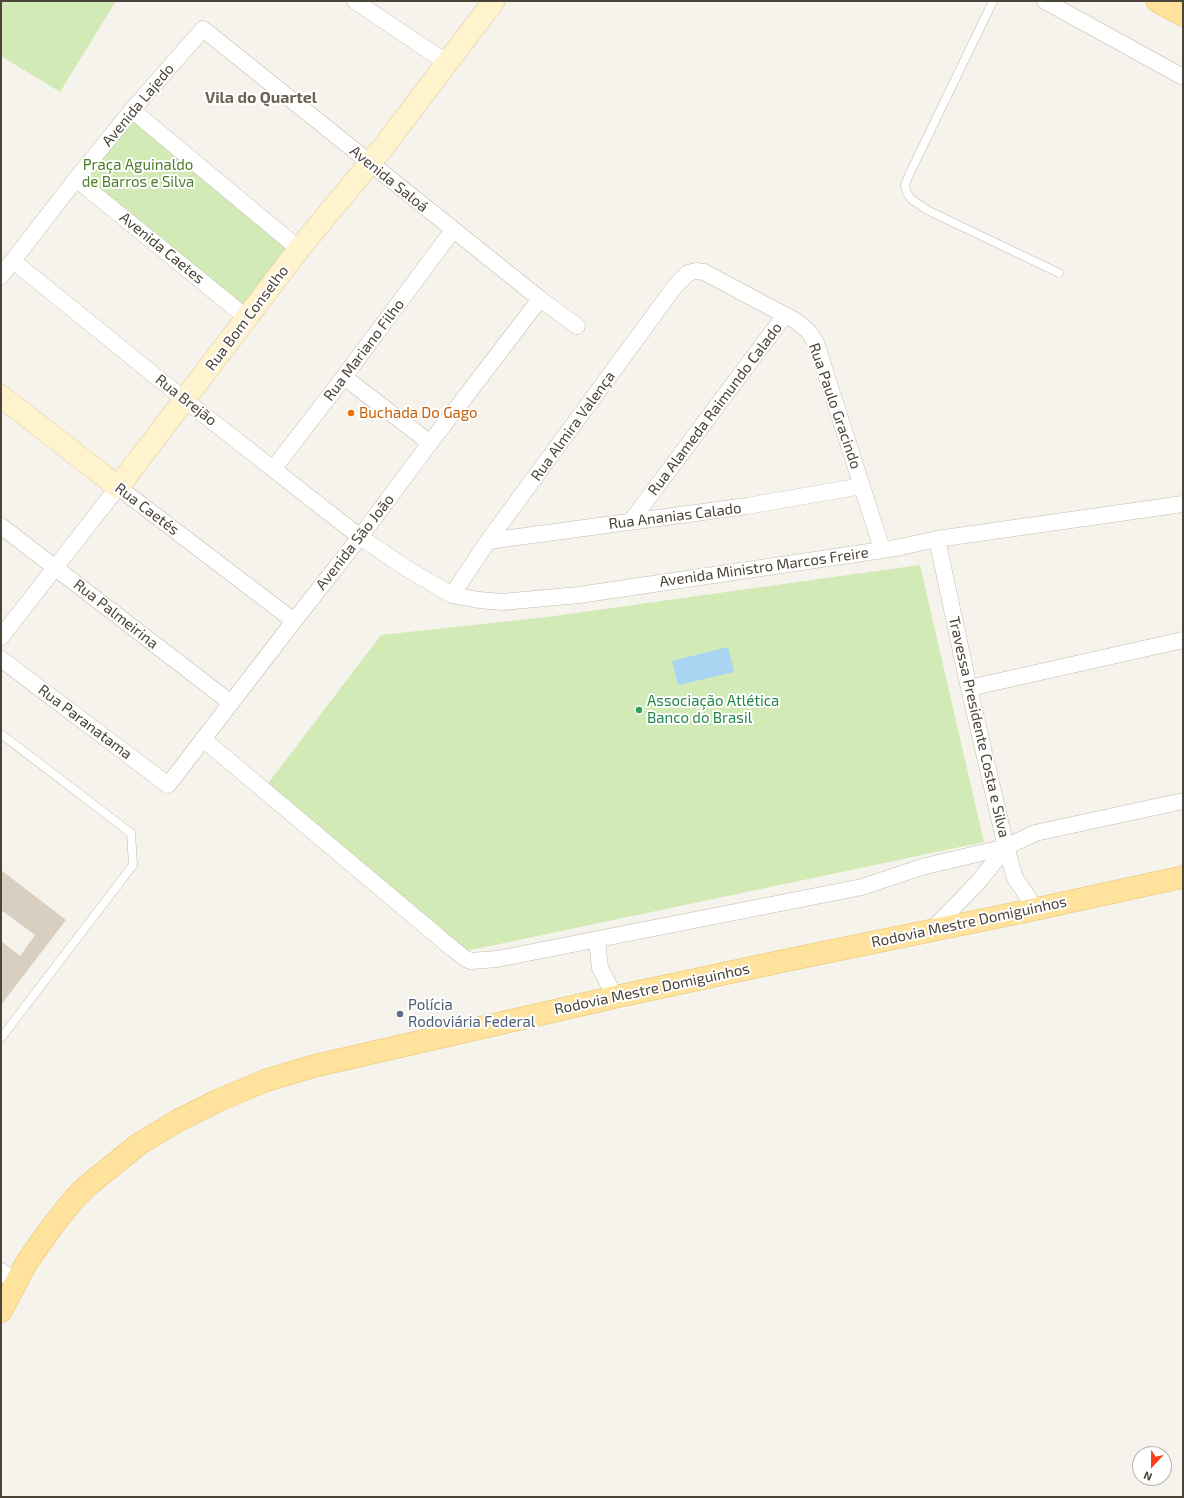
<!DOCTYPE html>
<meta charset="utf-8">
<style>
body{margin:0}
#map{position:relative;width:1184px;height:1498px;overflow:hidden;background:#f6f3ec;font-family:"Exo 2",sans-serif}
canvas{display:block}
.frame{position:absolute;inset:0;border:2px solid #4b4439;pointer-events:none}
.north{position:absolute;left:1132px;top:1446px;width:40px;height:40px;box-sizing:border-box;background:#fff;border:1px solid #b7b4b0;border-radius:50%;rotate:202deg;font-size:11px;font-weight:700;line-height:16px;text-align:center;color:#4b4439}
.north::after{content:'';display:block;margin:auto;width:14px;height:18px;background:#fc3f1d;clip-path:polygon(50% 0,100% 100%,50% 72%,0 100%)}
</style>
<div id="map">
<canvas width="1184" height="1498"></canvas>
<div class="frame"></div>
<div class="north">N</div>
</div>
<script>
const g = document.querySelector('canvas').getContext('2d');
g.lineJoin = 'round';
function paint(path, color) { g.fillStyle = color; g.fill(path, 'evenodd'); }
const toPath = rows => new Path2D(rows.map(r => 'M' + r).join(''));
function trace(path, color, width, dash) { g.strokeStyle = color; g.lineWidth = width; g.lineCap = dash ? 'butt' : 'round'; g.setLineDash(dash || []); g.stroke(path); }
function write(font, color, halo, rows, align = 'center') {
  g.font = font + ' "Exo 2",sans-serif'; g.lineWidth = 4; g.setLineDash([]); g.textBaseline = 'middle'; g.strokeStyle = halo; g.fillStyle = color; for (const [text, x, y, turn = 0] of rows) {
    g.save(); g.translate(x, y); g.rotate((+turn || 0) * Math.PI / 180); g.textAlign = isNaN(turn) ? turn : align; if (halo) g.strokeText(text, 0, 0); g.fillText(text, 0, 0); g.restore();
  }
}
paint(toPath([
 [1,1,116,1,60,92,1,56],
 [132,120,292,251,246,310,86,180],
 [920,565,984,842,466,951,266,786,381,635,547,617]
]), '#d2eab5');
paint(toPath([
 [728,647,734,672,678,685,672,661]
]), '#a9d4f2');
paint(toPath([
 [1,870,66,920,1,1005,1,941,20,956,35,935,1,910]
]), '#d8cfc1');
const lane = toPath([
 [993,1,909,175,905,185,907,193,911,199,927,210,1059,273],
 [1,734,131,833,133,865,1,1038]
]);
const street = toPath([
 [355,1,447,63],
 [1045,1,1183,77],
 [132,110,299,249],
 [76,179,247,318],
 [13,261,185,400,360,537,406,568,452,595,479,600,502,602,579,595,896,548,937,539,1183,504],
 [1,276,76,179,132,110,203,29,540,299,577,326],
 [344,377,430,443],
 [274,468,344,377,453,230],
 [631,521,785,315],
 [1,526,231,703],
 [937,539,969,688,1006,847,1015,878,1036,909],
 [488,541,747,506,862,486],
 [452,595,488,541,676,285,688,273,696,271,704,272,796,321,809,332,816,343,882,549],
 [1,637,118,487,294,621],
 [1,659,168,785,294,621,360,537,430,443,540,299],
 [969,688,1183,640],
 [203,739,453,949,466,959,471,961,497,959,862,887,922,867,1006,847,1035,833,1183,801],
 [931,931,980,880,1006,847],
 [597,940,600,968,615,997],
 [1,1271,16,1282]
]);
const secondary = toPath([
 [1,396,118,487,299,249,384,146,494,1]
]);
const primary = toPath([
 [1157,1,1183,15],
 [1,1311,27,1262,54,1224,75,1198,87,1186,139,1144,179,1120,219,1100,267,1080,314,1066,615,997,783,961,1036,909,1183,877]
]);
trace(lane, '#c2bbae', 9);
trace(street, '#c2bbae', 17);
trace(secondary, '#d6c79b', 23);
trace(primary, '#e6c16a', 23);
trace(lane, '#fff', 8);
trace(street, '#fff', 16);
trace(secondary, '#fff3cd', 22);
trace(primary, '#ffe39c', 22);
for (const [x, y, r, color] of [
 [351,413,4,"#e8710a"],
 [639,710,4,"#2e9e5b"],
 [400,1014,4,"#5c6f8a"]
]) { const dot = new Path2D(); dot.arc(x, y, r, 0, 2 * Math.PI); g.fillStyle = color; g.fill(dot); trace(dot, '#fff', 1.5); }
write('15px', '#4b4439', '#fff', [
 ["Avenida Lajedo",138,105,-50],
 ["Avenida Saloá",389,179,39],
 ["Avenida Caetes",162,248,39],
 ["Rua Bom Conselho",247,318,-53],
 ["Rua Mariano Filho",364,350,-53],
 ["Rua Brejão",186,400,38],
 ["Rua Paulo Gracindo",835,406,71],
 ["Rua Alameda Raimundo Calado",715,409,-53],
 ["Rua Almira Valença",573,426,-54],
 ["Rua Caetés",147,509,37],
 ["Rua Ananias Calado",675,516,-7],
 ["Avenida São João",355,542,-52],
 ["Avenida Ministro Marcos Freire",764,567,-8],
 ["Rua Palmeirina",116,614,38],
 ["Rua Paranatama",85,722,37],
 ["Travessa Presidente Costa e Silva",979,727,77],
 ["Rodovia Mestre Domiguinhos",969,922,-12],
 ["Rodovia Mestre Domiguinhos",652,989,-12]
]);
write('15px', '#4a7f2a', '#fff', [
 ["Praça Aguinaldo",138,165],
 ["de Barros e Silva",138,182]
]);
write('15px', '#c56008', '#fff', [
 ["Buchada Do Gago",359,413]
], 'left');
write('15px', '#27864d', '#fff', [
 ["Associação Atlética",647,701],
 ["Banco do Brasil",647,718]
], 'left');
write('15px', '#4e5e75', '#fff', [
 ["Polícia",408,1005],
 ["Rodoviária Federal",408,1022]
], 'left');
write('bold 16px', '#6e6250', '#fff', [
 ["Vila do Quartel",261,98]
]);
</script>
